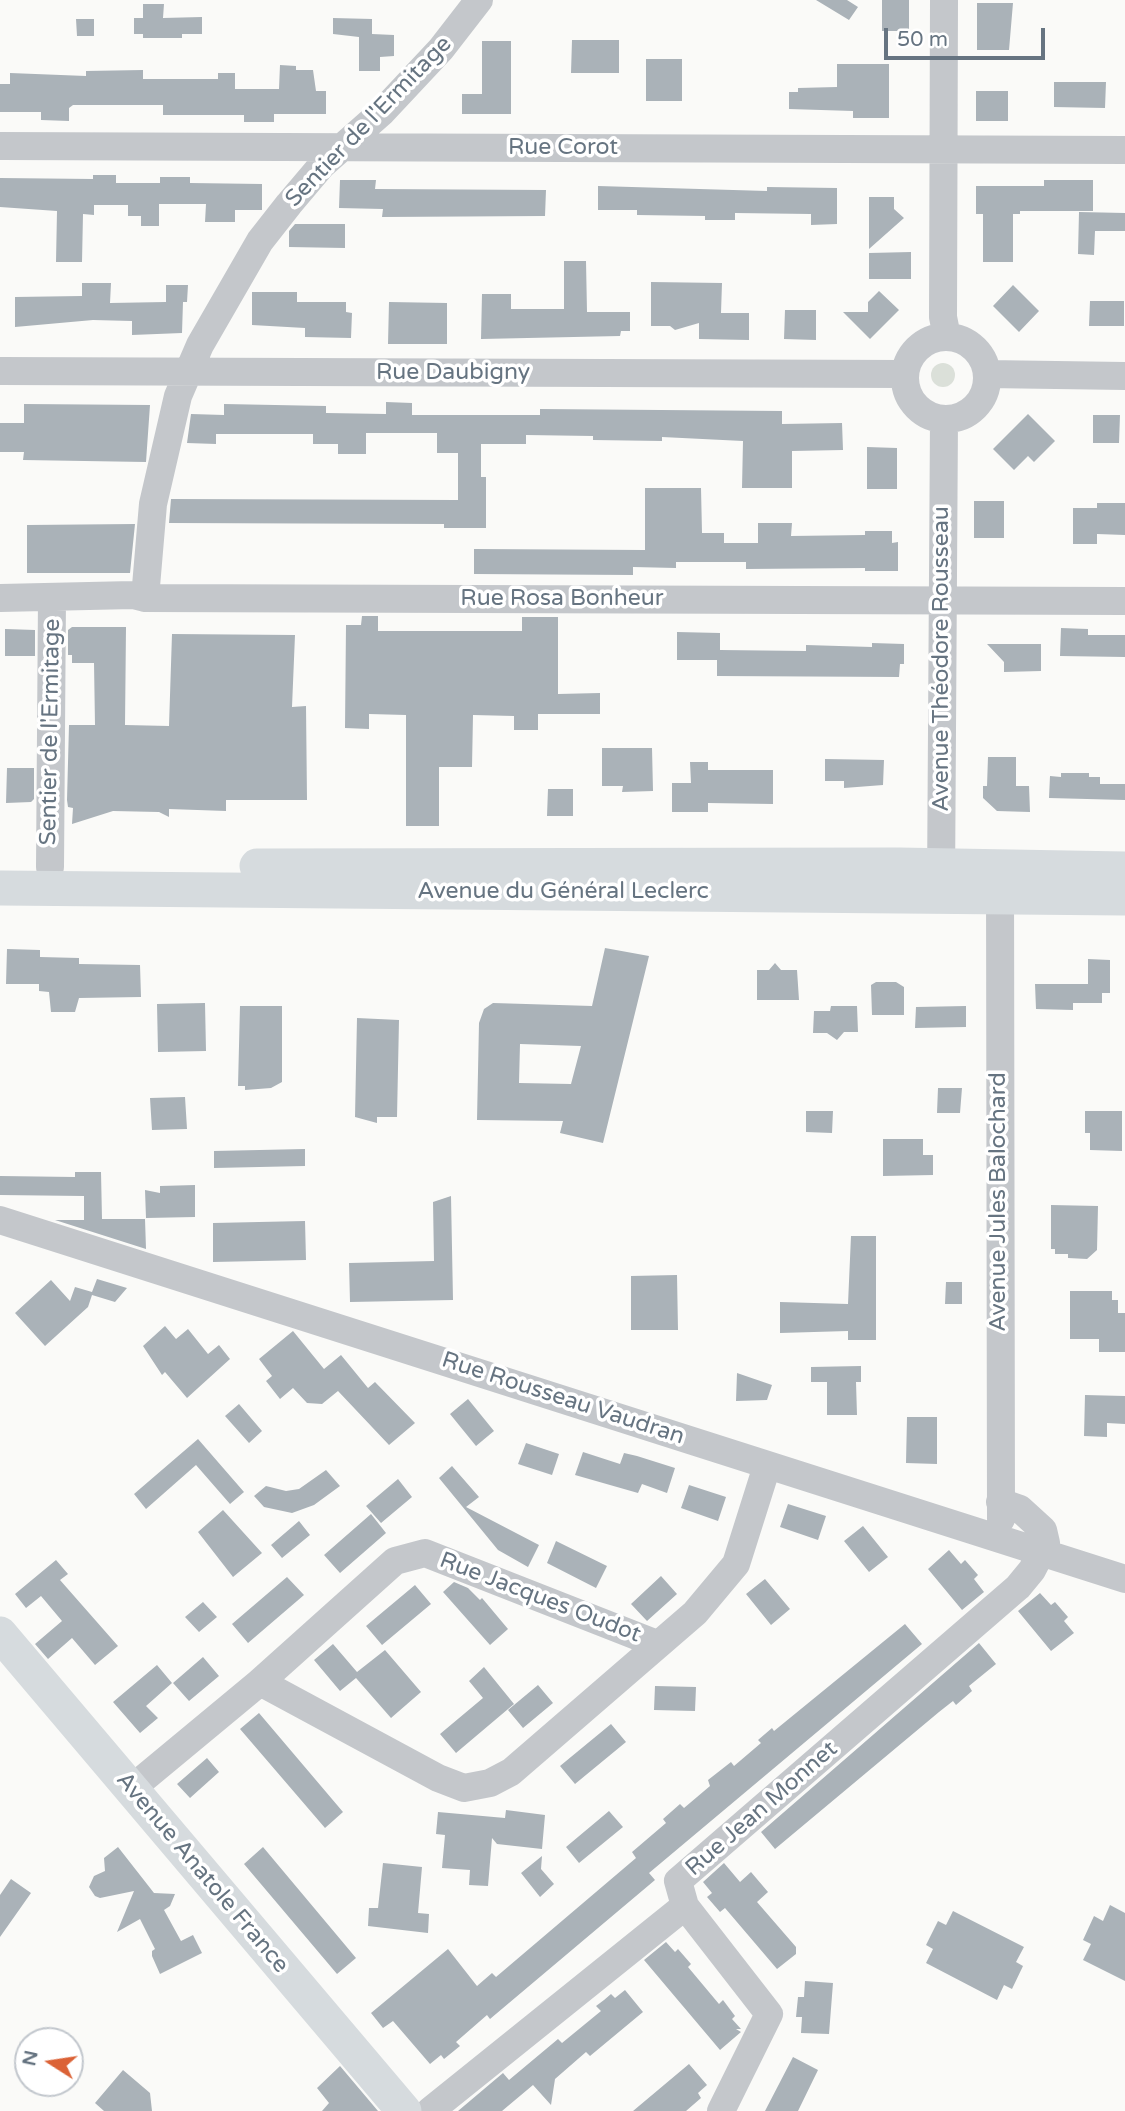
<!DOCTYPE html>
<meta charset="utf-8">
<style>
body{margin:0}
#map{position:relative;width:1125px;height:2111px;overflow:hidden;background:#fafaf8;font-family:"Varela Round",sans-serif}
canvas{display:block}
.north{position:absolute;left:14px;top:2027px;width:70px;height:70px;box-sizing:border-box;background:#fff;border:2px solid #c2c7cd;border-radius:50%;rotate:282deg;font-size:19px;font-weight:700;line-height:28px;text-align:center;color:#667481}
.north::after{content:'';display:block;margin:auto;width:24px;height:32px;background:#db6236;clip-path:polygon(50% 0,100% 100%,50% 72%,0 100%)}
.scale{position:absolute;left:884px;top:28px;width:161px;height:32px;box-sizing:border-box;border:4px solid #667481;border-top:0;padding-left:9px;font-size:21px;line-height:24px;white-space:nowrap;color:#667481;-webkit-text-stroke:5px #fff;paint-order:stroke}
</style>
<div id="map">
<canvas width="1125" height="2111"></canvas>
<div class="north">N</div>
<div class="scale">50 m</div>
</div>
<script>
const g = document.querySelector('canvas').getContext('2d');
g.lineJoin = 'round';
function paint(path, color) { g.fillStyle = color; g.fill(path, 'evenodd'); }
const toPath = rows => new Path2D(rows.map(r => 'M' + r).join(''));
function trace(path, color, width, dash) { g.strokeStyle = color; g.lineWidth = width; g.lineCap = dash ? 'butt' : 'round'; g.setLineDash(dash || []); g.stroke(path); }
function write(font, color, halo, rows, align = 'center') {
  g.font = font + ' "Varela Round",sans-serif'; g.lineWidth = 7; g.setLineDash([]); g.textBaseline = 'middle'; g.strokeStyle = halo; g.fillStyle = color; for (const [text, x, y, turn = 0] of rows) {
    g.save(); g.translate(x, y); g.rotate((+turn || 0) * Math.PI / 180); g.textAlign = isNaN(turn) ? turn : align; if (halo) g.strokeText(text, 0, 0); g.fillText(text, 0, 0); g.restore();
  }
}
paint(toPath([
 '931 375a12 12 0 1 1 24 0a12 12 0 1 1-24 0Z'
]), '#dbe0d9');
paint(toPath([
 [816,0,847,0,858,7,849,20],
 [882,0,909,0,909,31,882,31],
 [977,3,1013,3,1009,50,977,50],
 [143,4,164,4,163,18,202,17,202,34,182,34,182,38,143,38,143,34,134,34,134,18,143,18],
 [333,18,372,19,372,34,394,35,394,56,380,57,380,71,359,71,359,37,333,34],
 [76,19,94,19,94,36,77,36],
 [572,40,619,40,619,73,571,73],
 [482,41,511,41,511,114,462,114,462,94,482,94],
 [646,59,682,59,682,101,646,101],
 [837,64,889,64,889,118,853,118,853,111,789,109,789,92,798,92,798,88,837,87],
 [280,65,296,66,296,70,313,70,316,91,326,91,326,114,274,114,274,122,244,122,244,115,163,115,163,105,73,105,69,108,69,121,41,120,41,112,0,112,0,84,10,84,10,73,86,76,86,71,143,70,143,79,218,79,218,73,235,73,235,89,279,89],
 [1054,82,1106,82,1105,108,1054,107],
 [976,91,1008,91,1008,121,976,121],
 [93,175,116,175,116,183,160,183,160,177,190,177,190,183,262,184,262,210,235,210,235,222,205,222,206,204,159,204,159,226,141,226,141,216,128,216,128,205,94,205,94,215,83,214,82,262,56,262,57,211,0,207,0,178,93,179],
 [340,180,376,180,375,189,546,190,545,216,382,217,383,209,339,208],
 [1044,180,1093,180,1093,211,1020,211,1020,214,1013,214,1013,262,983,262,983,214,976,214,976,186,1044,186],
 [598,186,767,191,767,187,837,188,837,224,811,225,811,214,735,213,735,220,705,220,705,216,637,215,637,210,598,210],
 [869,197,894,197,894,209,904,218,869,249],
 [1079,212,1125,213,1125,231,1095,231,1094,255,1078,254],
 [295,224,345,224,345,248,289,247,289,231],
 [911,252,911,279,869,279,869,253],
 [564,261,586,261,587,312,630,312,630,331,621,331,620,336,481,339,482,294,511,294,511,309,564,309],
 [651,282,722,283,721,313,749,313,749,340,699,339,699,323,675,330,670,326,651,326],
 [82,283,111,283,110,303,166,302,166,285,188,285,187,302,183,302,182,333,132,335,132,321,93,320,15,327,15,297,82,296],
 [1013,285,1039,311,1019,332,993,306],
 [879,291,899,310,870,339,843,312,868,312,868,302],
 [252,292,297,292,297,302,346,302,346,312,352,313,351,338,305,337,305,328,252,325],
 [1090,301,1124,301,1124,326,1089,326],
 [389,302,447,303,447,344,388,344],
 [785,310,816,310,816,340,784,339],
 [386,402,412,403,412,415,540,415,540,409,782,411,782,424,842,423,843,450,792,451,792,488,742,488,743,441,662,437,662,441,593,440,593,436,526,435,526,444,481,444,481,477,486,477,486,528,444,528,444,524,169,523,171,499,458,500,458,453,437,453,437,433,366,433,366,454,338,454,338,444,313,444,313,434,216,434,216,444,187,443,191,414,224,415,224,404,326,406,326,413,386,414],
 [24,404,150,405,146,462,23,460,24,452,0,452,0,423,24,423],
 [1028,414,1055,441,1034,462,1028,456,1014,470,993,449],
 [1093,415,1120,415,1119,443,1093,443],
 [867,447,897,448,897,489,867,489],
 [645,488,701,488,702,533,724,533,724,543,758,543,758,523,792,523,791,536,865,535,865,531,892,531,892,543,898,542,898,571,865,571,865,568,746,569,746,562,676,562,676,568,633,567,633,575,474,574,474,549,645,550],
 [974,501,1004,501,1004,538,974,538],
 [1097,503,1125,503,1125,535,1097,534,1097,544,1073,544,1073,508,1097,508],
 [135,524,130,573,27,573,27,525],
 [362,616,378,616,378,631,522,631,522,617,558,617,558,694,600,693,600,714,538,714,538,730,514,730,514,716,473,715,472,767,439,767,439,826,406,826,406,715,369,714,369,729,345,728,346,625,361,625],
 [72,627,126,627,125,725,169,726,172,634,295,635,292,707,306,706,307,800,226,800,226,811,169,809,169,817,159,812,113,811,72,824,73,808,68,807,67,800,69,725,95,725,94,663,72,663,72,655,68,655,68,630],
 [1061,628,1088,629,1088,635,1125,635,1125,657,1060,656],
 [5,629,35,630,35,656,5,656],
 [677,632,720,633,720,650,806,651,806,645,872,647,872,643,904,644,904,664,900,664,899,677,717,676,717,660,677,660],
 [987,644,1041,644,1041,671,1004,672,1004,662],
 [602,748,652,748,653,791,622,792,623,786,602,786],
 [988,757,1016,757,1016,786,1029,786,1030,812,997,811,983,798,983,786,987,786],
 [825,759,884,760,883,785,844,788,844,781,825,781],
 [690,762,708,762,708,770,773,770,773,804,708,803,708,812,672,812,672,783,691,783],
 [7,768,34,768,34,799,31,802,6,803],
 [1061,773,1089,773,1089,777,1100,777,1100,784,1125,784,1125,800,1049,798,1050,776,1061,777],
 [548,789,573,789,573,816,547,816],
 [605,948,649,956,603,1143,560,1133,563,1121,477,1120,479,1023,484,1009,493,1003,592,1006],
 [520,1044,581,1046,571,1084,519,1083],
 [7,949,40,950,40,957,79,958,79,964,140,965,141,997,79,998,75,1012,51,1012,49,992,39,991,39,984,6,984],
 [1088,959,1110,960,1110,993,1102,993,1102,1003,1073,1003,1073,1010,1036,1009,1035,984,1088,984],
 [775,963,781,970,797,970,799,1000,757,1000,757,970,769,970],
 [876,982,896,982,904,987,904,1015,872,1015,871,985],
 [205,1003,206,1051,158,1052,157,1004],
 [240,1006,282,1006,282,1082,271,1088,245,1090,245,1086,238,1086],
 [831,1006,857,1006,858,1032,844,1032,837,1040,827,1033,813,1033,814,1011,830,1011],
 [966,1006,966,1027,915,1028,916,1007],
 [357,1018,399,1020,397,1117,377,1117,377,1123,355,1117],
 [938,1088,962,1088,960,1113,937,1113],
 [185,1097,187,1129,152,1130,150,1098],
 [806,1111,833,1111,832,1133,806,1132],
 [1085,1111,1122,1111,1122,1151,1090,1150,1090,1133,1085,1133],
 [883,1139,923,1139,923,1155,933,1155,933,1175,883,1176],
 [305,1149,305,1166,214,1168,214,1151],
 [75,1172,101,1172,102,1219,145,1219,146,1249,55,1220,84,1220,84,1196,0,1195,0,1176,75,1177],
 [195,1185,195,1217,146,1218,145,1190,160,1193,160,1186],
 [451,1196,453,1300,350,1302,349,1263,434,1261,433,1202],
 [1051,1205,1098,1206,1097,1250,1087,1259,1068,1258,1068,1254,1055,1254,1055,1249,1051,1249],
 [305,1221,306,1260,213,1262,213,1223],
 [851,1236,876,1236,876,1340,848,1340,848,1331,780,1333,780,1302,848,1304],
 [677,1275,678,1330,631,1330,631,1276],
 [97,1279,127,1288,115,1302,92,1295,88,1307,45,1346,15,1313,51,1280,70,1301,75,1287,92,1292],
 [946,1282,962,1282,962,1304,945,1304],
 [1070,1291,1112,1291,1112,1300,1118,1300,1118,1313,1125,1313,1125,1352,1099,1352,1099,1339,1070,1339],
 [165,1326,176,1339,188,1329,208,1354,219,1345,230,1359,187,1398,165,1372,162,1375,143,1346],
 [293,1331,324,1369,341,1355,368,1388,375,1382,415,1423,389,1445,338,1391,322,1404,307,1403,293,1388,280,1399,266,1381,272,1376,259,1359],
 [861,1366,861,1382,856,1382,857,1415,827,1415,827,1382,811,1382,811,1367],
 [737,1373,772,1385,767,1400,736,1401],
 [1085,1395,1125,1396,1125,1424,1107,1423,1107,1437,1084,1436],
 [468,1399,494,1431,476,1446,450,1414],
 [239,1404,262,1431,249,1443,225,1416],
 [907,1417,937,1417,937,1464,906,1463],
 [198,1439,244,1492,230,1504,196,1465,146,1509,134,1494],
 [526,1443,559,1454,552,1475,518,1464],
 [583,1452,620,1464,624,1453,637,1456,675,1468,667,1493,642,1484,638,1493,575,1475],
 [452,1466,479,1497,466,1507,539,1545,528,1567,498,1550,439,1478],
 [326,1470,340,1486,314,1505,292,1513,264,1507,254,1496,266,1486,286,1491,299,1489],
 [398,1479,412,1497,381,1523,366,1506],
 [689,1485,726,1497,718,1521,681,1508],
 [788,1504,826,1516,818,1540,780,1527],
 [223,1510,262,1553,233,1577,198,1532],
 [371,1514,386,1533,340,1573,324,1555],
 [299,1521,310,1535,282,1558,271,1545],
 [863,1526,888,1557,869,1572,844,1541],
 [556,1541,607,1566,596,1588,547,1563],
 [949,1550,961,1564,965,1560,978,1575,974,1579,984,1592,962,1610,928,1569],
 [56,1560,68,1574,60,1580,118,1646,95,1665,72,1638,48,1659,35,1644,62,1621,41,1596,26,1608,15,1594],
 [661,1576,677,1594,647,1621,631,1604],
 [287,1577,304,1595,248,1643,232,1624],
 [765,1579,790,1609,771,1625,746,1594],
 [454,1582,468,1588,480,1600,482,1598,508,1629,490,1645,443,1592],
 [415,1585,431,1604,382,1645,366,1626],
 [1040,1593,1051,1605,1055,1602,1068,1617,1064,1621,1074,1633,1051,1651,1018,1611],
 [203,1602,217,1617,199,1632,185,1617],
 [905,1624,922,1644,649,1873,655,1880,490,2019,487,2015,456,2042,460,2046,444,2059,441,2055,430,2064,393,2021,383,2028,371,2013,448,1949,477,1986,492,1973,496,1977,636,1858,632,1852,666,1823,663,1819,680,1804,684,1808,710,1786,708,1780,731,1762,734,1766,761,1743,758,1740,772,1728,774,1731],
 [979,1643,996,1664,969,1686,972,1691,956,1705,953,1701,939,1712,775,1849,761,1832],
 [333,1644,357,1672,385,1650,421,1692,391,1718,356,1678,340,1691,314,1660],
 [203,1657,219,1676,189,1701,173,1683],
 [157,1665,172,1683,146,1706,158,1718,140,1733,113,1702],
 [484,1667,514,1704,456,1753,440,1734,483,1698,469,1681],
 [538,1685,553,1703,523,1728,508,1710],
 [655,1686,696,1687,695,1711,654,1710],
 [259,1713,343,1812,325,1828,240,1729],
 [611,1724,626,1742,575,1784,560,1766],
 [207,1758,219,1772,190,1798,177,1784],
 [506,1810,545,1815,542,1849,497,1844,492,1838,488,1886,469,1885,470,1870,442,1868,445,1835,436,1834,438,1812,505,1818],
 [609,1811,623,1827,579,1863,566,1847],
 [118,1847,154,1893,175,1894,170,1906,164,1910,181,1941,193,1935,202,1953,160,1974,152,1956,152,1951,155,1949,140,1919,117,1932,134,1891,100,1898,95,1896,89,1887,94,1876,105,1871,104,1858],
 [263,1847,356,1958,337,1974,244,1864],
 [542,1856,541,1869,554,1884,540,1897,521,1873],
 [383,1863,422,1867,418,1913,429,1914,428,1933,368,1926,369,1908,378,1908],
 [724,1863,740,1882,751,1872,768,1892,757,1902,796,1947,796,1954,777,1969,725,1908,720,1912,707,1897,712,1893,703,1882],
 [11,1879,31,1893,0,1937,0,1895],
 [1110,1905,1125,1913,1125,1981,1083,1960,1091,1944,1083,1940,1094,1916,1103,1921],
 [953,1911,1024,1947,1016,1962,1023,1966,1012,1989,1004,1985,997,2000,926,1963,933,1949,926,1945,938,1921,946,1925],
 [666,1942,675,1952,678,1949,691,1964,688,1967,719,2004,723,2000,735,2016,732,2019,741,2029,736,2029,741,2032,720,2050,644,1960],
 [805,1981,833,1983,829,2034,801,2033,802,2017,796,2017,798,1997,804,1997],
 [625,1990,643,2012,590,2056,586,2052,555,2079,551,2105,533,2085,502,2111,458,2111,503,2073,509,2080,558,2039,562,2043,601,2011,596,2006,604,2000,611,1994,615,1998],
 [793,2057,818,2070,798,2111,765,2111],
 [689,2064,707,2085,698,2093,701,2098,686,2111,633,2111],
 [340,2066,378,2111,322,2111,329,2103,317,2088],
 [123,2070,150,2093,152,2111,104,2111,95,2103]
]), '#aab2b8');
trace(toPath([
 [944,0,943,317,947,337],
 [0,146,1125,150],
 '905 378a41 41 0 1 1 82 0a41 41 0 1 1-82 0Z',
 [0,371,905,374],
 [987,374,1125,376],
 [0,598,133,595,145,598,1125,601],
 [145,598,153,504,178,396,200,345,260,241,289,204,322,165,382,112,441,49,479,0],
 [50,867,52,598],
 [1000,877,1001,1519],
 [941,886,944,419],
 [0,1220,1125,1579],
 [260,1682,438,1778,464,1788,490,1783,511,1772,695,1613,736,1564,767,1466],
 [131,1789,260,1682,395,1561,425,1553,657,1644],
 [685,1906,769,2014,721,2111],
 [430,2111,685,1906,678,1881,1018,1587,1032,1570,1046,1543,1043,1530,1020,1509,1000,1502]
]), '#c4c7cb', 28);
trace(toPath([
 [257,866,899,865,1125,869],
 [0,888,1125,898],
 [0,1634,404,2111]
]), '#d6dbde', 35);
write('23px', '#667481', '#fff', [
 ["Sentier de l'Ermitage",369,122,-46],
 ["Rue Corot",563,148],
 ["Rue Daubigny",453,373],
 ["Rue Rosa Bonheur",562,599],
 ["Avenue Théodore Rousseau",942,659,-90],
 ["Sentier de l'Ermitage",51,732,-89],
 ["Avenue du Général Leclerc",563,892],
 ["Avenue Jules Balochard",999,1202,-90],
 ["Rue Rousseau Vaudran",563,1399,18],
 ["Rue Jacques Oudot",540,1598,21],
 ["Rue Jean Monnet",762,1809,-41],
 ["Avenue Anatole France",202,1873,50]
]);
</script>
